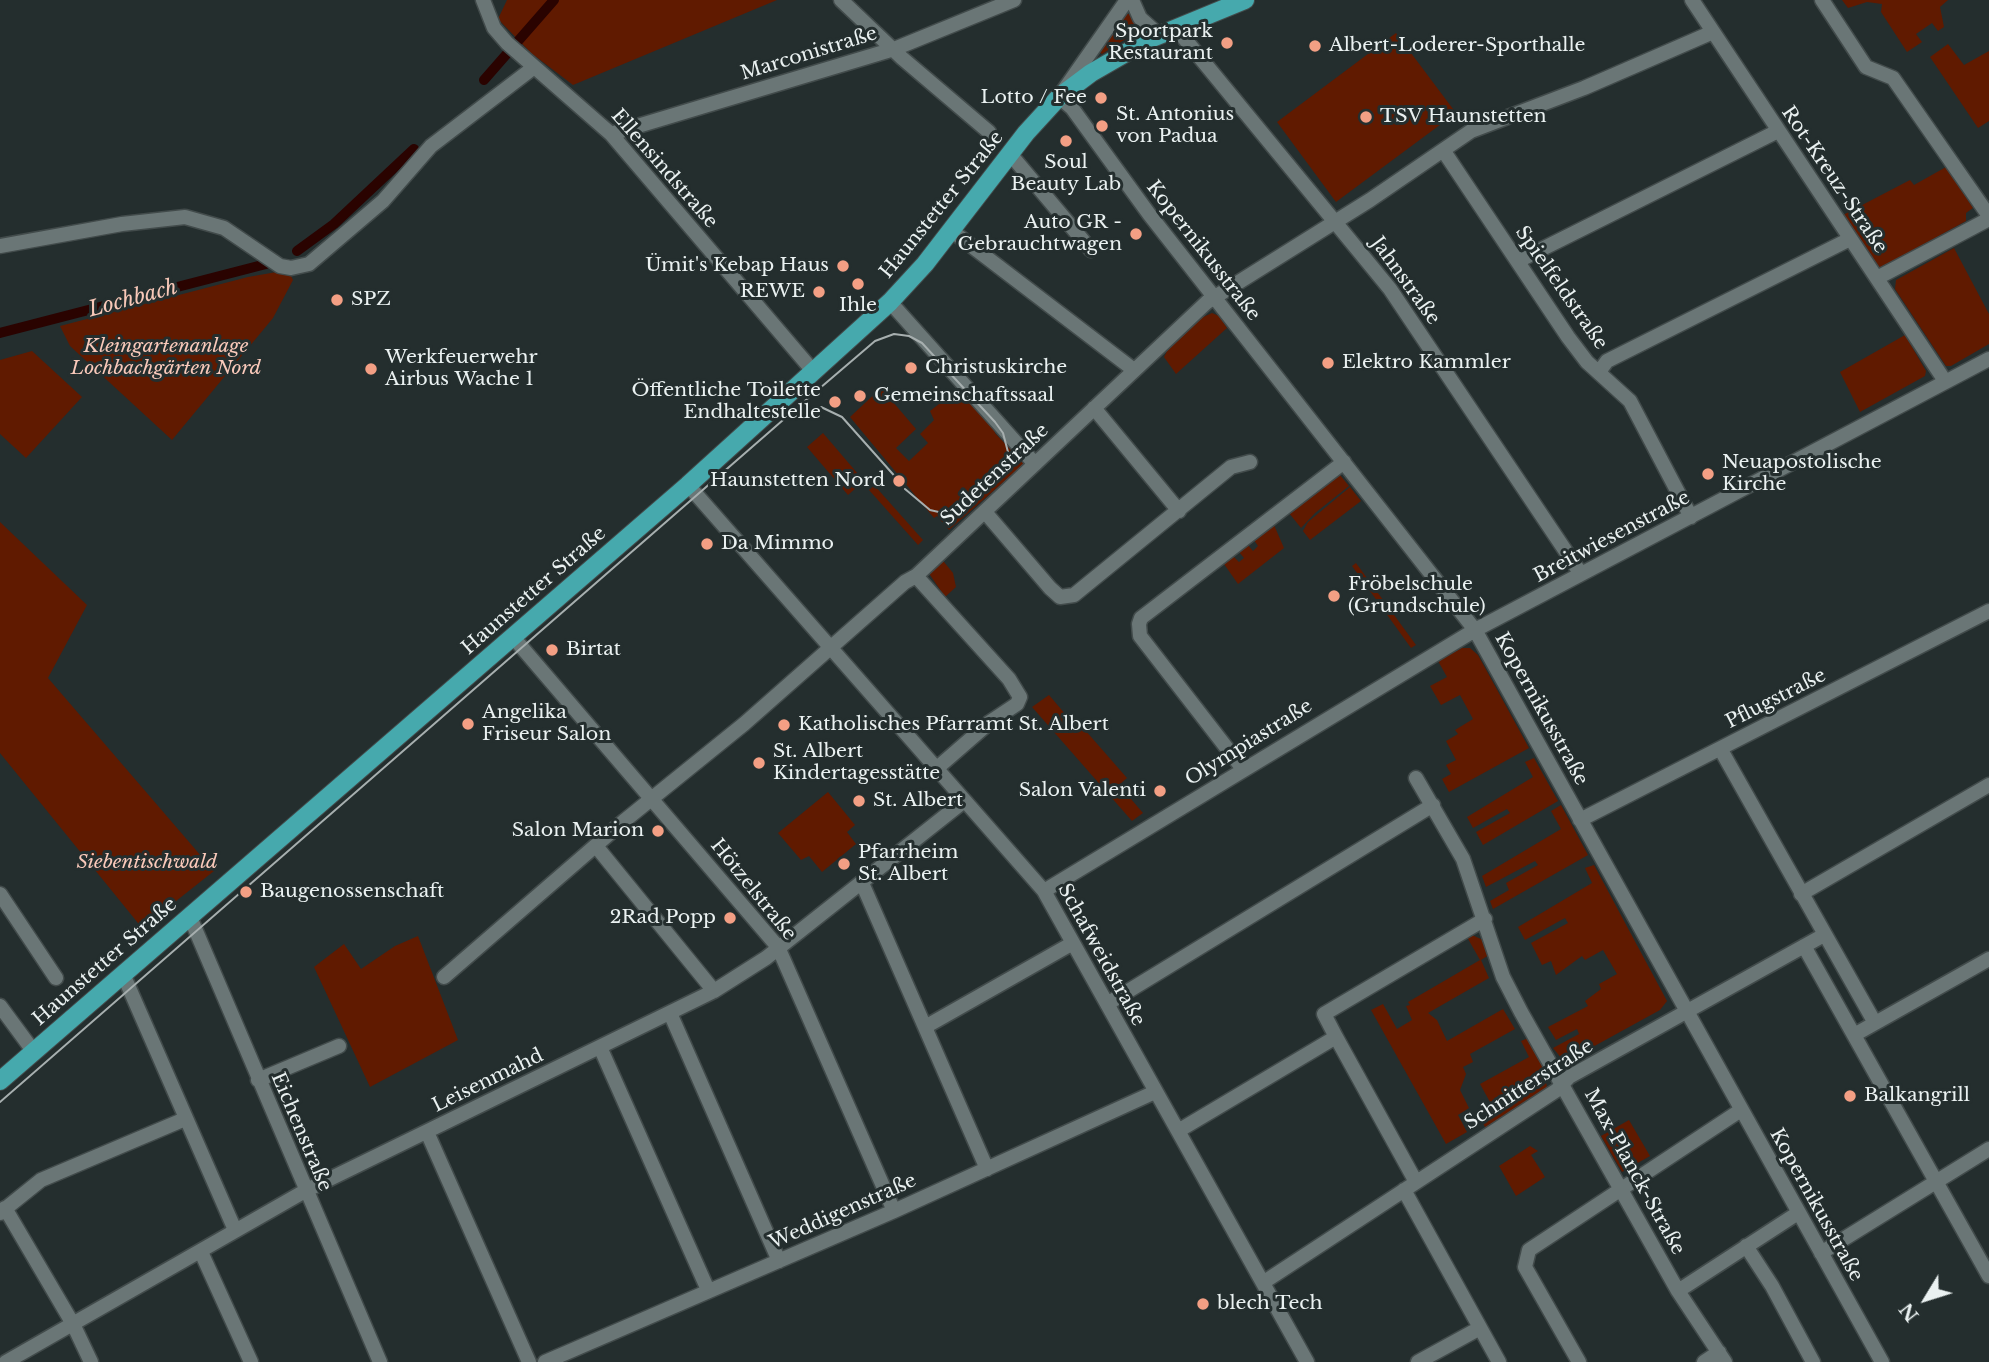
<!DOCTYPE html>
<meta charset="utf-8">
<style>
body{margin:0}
#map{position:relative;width:1989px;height:1362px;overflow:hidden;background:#242e2e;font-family:"Libre Baskerville",serif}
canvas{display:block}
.north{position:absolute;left:1891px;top:1264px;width:70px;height:70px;-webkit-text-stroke:5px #242e2e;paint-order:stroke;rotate:232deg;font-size:19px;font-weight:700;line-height:28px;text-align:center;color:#eaf1f1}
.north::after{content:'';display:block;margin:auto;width:24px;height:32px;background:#eaf1f1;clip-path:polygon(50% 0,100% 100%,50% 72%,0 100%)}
</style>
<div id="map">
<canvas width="1989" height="1362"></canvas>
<div class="north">N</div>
</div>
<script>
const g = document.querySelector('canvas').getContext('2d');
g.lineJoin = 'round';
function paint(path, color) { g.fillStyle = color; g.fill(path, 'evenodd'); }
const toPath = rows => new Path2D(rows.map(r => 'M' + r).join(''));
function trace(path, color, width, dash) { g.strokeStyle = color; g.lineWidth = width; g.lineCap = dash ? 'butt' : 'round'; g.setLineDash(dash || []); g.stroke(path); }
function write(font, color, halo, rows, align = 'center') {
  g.font = font + ' "Libre Baskerville",serif'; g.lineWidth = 6; g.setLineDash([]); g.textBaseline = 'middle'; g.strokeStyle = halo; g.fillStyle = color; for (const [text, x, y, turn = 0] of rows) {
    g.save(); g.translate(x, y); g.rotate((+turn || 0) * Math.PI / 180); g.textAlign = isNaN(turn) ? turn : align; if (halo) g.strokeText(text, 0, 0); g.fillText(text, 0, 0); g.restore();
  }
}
paint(toPath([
 [507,0,777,0,573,85,531,53,498,19],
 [1842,0,1948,0,1940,7,1944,27,1938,31,1932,23,1916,34,1922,42,1907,52,1881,12,1882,4,1867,2,1848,8],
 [1126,14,1129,14,1140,30,1102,54,1099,52],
 [1396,33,1456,113,1336,202,1277,122],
 [1948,44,1964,65,1989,51,1989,121,1978,128,1930,57],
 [1946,167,1973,208,1966,213,1966,221,1880,268,1843,215,1910,180,1914,185],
 [1954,248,1989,314,1989,344,1951,366,1946,366,1895,289,1896,280],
 [288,270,293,280,273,318,172,440,70,346,60,326,248,277],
 [1212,313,1219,316,1227,328,1176,374,1164,357,1167,351,1201,318],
 [1905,335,1926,371,1925,376,1860,412,1840,372],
 [32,351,82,397,26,458,0,434,0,360],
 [961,387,993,425,995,433,1024,464,949,530,937,516,934,518,850,417,881,388,916,429,896,448,909,461,928,443,920,434,934,420,930,411],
 [823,433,864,481,848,495,807,447],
 [1340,475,1349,486,1315,513,1301,528,1289,513],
 [874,485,923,540,918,545,869,490],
 [1350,487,1361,501,1310,540,1303,531,1308,522],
 [0,522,87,605,48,678,214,871,142,928,0,753],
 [1274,525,1284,548,1238,584,1224,564,1233,556,1239,562,1244,558,1239,552,1248,545,1253,551,1258,546,1254,540],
 [940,557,953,573,956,587,945,597,926,569],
 [1356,563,1416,645,1411,648,1352,566],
 [1462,648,1470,648,1478,655,1529,748,1449,792,1442,779,1451,774,1446,765,1456,760,1446,741,1458,734,1455,730,1473,719,1460,695,1441,705,1430,686,1447,677,1438,661],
 [1049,695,1072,722,1085,730,1127,778,1119,785,1143,813,1132,821,1032,707],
 [1534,758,1558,801,1483,845,1476,832,1510,813,1507,809,1473,828,1467,817,1533,777,1525,762],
 [828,792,855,825,847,832,856,844,822,872,809,856,801,860,778,833],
 [1561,805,1588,855,1493,909,1490,901,1509,890,1506,883,1538,865,1535,861,1486,887,1482,876,1561,829,1551,811],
 [1594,865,1667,1001,1660,1010,1569,1060,1562,1059,1553,1048,1579,1034,1577,1029,1556,1040,1548,1027,1588,1006,1585,1001,1601,989,1599,984,1617,974,1603,950,1585,960,1582,956,1556,975,1551,961,1542,965,1531,943,1568,923,1565,918,1525,940,1518,927,1592,883,1585,868],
 [1472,935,1483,940,1489,955,1481,960,1489,978,1428,1013,1437,1020,1447,1041,1503,1009,1515,1029,1470,1054,1473,1062,1463,1067,1466,1074,1460,1090,1469,1108,1458,1115,1467,1132,1446,1144,1371,1010,1383,1004,1397,1029,1412,1020,1406,1006,1410,1005,1408,1002,1480,960,1467,937],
 [418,936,458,1040,370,1087,314,967,344,944,361,969,395,946],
 [1528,1038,1545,1071,1547,1089,1486,1129,1481,1119,1495,1111,1480,1084,1529,1057,1521,1041],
 [1629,1120,1650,1156,1622,1172,1601,1136],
 [1530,1146,1538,1151,1531,1155,1545,1177,1516,1196,1499,1166]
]), '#601a00');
trace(toPath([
 [484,80,554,0],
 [297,251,334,224,414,149],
 [0,333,266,264]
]), '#2a0300', 10);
const minor = toPath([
 [483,0,494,28,507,43,611,134,813,371],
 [841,0,902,58,989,132],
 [1127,0,1059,97,1072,108,1149,214,1475,630,1882,1362],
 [1132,0,1140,18,1159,35],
 [1692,0,1945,381],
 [1822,0,1866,67,1893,78,1989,216],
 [1178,27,1184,38,1390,289,1581,574],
 [611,134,894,49,1014,0],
 [1443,150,1568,337,1587,362,1630,401,1691,517],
 [1011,155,1091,250],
 [952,231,1134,370],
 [0,246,122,224,185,217,224,228,280,266,291,268,309,264,383,201,431,146,533,68],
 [1518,261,1778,131],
 [1877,278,1989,219],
 [890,302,1035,464],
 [1599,372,1607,361,1850,239],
 [1094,408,1179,511],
 [688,485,1044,891,1307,1362],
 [985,512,1050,588,1060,597,1074,595,1231,467,1250,462],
 [916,576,1009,679,1020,697,1017,704,990,722,936,769],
 [513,637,778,947,894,1211],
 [1721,750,1875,1023],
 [1243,769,1140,636,1139,624,1141,618,1344,462],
 [1416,778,1463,859,1503,977,1521,1012,1678,1291,1725,1362],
 [1580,820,1989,611],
 [596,846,714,991],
 [862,883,987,1169],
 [1044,891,1475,630,1989,359],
 [0,894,56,978],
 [1801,894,1989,785],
 [190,917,380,1362],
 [1804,946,1989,1276],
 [123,974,235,1230],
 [444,977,624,821,744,724,905,582,916,576,1207,302,1370,200,1471,131,1584,88,1713,32],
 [1107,1004,1433,805],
 [0,1006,34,1052],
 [670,1013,779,1261],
 [925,1027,1073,943],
 [1854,1035,1989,959],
 [1336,1037,1416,1182],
 [600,1047,708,1290],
 [258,1080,339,1046],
 [1178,1131,1336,1037,1324,1014,1485,919],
 [427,1132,529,1362],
 [1404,1190,1499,1362],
 [5,1208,73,1324,91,1362],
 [0,1213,41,1180,185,1119],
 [1746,1246,1772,1286,1813,1362],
 [201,1252,251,1362],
 [1821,1253,1989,1149],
 [1264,1282,1557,1090,1569,1077,1824,935],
 [1678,1291,1798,1213],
 [6,1362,305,1191,714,991,766,958,964,801],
 [545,1362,894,1211,1155,1092],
 [1418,1362,1480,1328],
 [1579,1362,1525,1267,1529,1250,1741,1110],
 [1704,1362,1719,1352]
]);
const major = toPath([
 [0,1081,688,485,890,302,925,264,1026,133,1059,97,1091,73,1150,39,1245,0]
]);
trace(minor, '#424b4b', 17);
trace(major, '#424b4b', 20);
trace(minor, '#6a7676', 14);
trace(major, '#46a9ad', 18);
trace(toPath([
 [797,414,821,407,842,417,899,481],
 [0,1102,806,400,875,341,894,334,909,336,922,343,995,422,1003,433,1008,452,1007,463,993,483,975,500,957,511,943,513,930,510,905,489]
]), '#a7afaf', 2);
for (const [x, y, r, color] of [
 [1227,43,7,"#f39f84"],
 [1315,46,7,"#f39f84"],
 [1101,98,7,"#f39f84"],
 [1366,117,7,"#f39f84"],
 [1102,126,7,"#f39f84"],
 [1066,141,7,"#f39f84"],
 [1136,234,7,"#f39f84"],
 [843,266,7,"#f39f84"],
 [858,284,7,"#f39f84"],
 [819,292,7,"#f39f84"],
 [337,300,7,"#f39f84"],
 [1328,363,7,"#f39f84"],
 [911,368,7,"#f39f84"],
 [371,369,7,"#f39f84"],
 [860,396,7,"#f39f84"],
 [835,402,7,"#f39f84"],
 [1708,474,7,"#f39f84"],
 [899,481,7,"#f39f84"],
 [707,544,7,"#f39f84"],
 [1334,596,7,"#f39f84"],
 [552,650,7,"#f39f84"],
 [468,724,7,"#f39f84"],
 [784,725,7,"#f39f84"],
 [759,763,7,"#f39f84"],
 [1160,791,7,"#f39f84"],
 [859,801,7,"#f39f84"],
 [658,831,7,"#f39f84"],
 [844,864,7,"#f39f84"],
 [246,892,7,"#f39f84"],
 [730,918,7,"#f39f84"],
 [1850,1096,7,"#f39f84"],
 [1203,1304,7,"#f39f84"]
]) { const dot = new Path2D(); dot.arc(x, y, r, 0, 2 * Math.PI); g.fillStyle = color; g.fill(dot); trace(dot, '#242e2e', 2.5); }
write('19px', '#eaf1f1', '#242e2e', [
 ["Sportpark",1213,32,"right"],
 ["Restaurant",1213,54,"right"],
 ["Albert-Loderer-Sporthalle",1329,46],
 ["Lotto / Fee",1087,98,"right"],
 ["St. Antonius",1116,115],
 ["von Padua",1116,137],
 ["TSV Haunstetten",1380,117],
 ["Soul",1066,163,"center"],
 ["Beauty Lab",1066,185,"center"],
 ["Auto GR -",1122,223,"right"],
 ["Gebrauchtwagen",1122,245,"right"],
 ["Ümit's Kebap Haus",829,266,"right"],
 ["REWE",805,292,"right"],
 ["SPZ",351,300],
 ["Ihle",858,306,"center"],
 ["Werkfeuerwehr",385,358],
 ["Airbus Wache 1",385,380],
 ["Elektro Kammler",1342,363],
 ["Christuskirche",925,368],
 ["Öffentliche Toilette",821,391,"right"],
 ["Endhaltestelle",821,413,"right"],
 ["Gemeinschaftssaal",874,396],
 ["Neuapostolische",1722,463],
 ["Kirche",1722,485],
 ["Haunstetten Nord",885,481,"right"],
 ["Da Mimmo",721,544],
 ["Fröbelschule",1348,585],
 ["(Grundschule)",1348,607],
 ["Birtat",566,650],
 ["Angelika",482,713],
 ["Friseur Salon",482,735],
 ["Katholisches Pfarramt St. Albert",798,725],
 ["St. Albert",773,752],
 ["Kindertagesstätte",773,774],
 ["Salon Valenti",1146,791,"right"],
 ["St. Albert",873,801],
 ["Salon Marion",644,831,"right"],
 ["Pfarrheim",858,853],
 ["St. Albert",858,875],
 ["Baugenossenschaft",260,892],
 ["2Rad Popp",716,918,"right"],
 ["Balkangrill",1864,1096],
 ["blech Tech",1217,1304]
], 'left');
write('19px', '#eaf1f1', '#242e2e', [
 ["Marconistraße",809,54,-17],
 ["Ellensindstraße",664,169,49],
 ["Rot-Kreuz-Straße",1834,180,56],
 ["Haunstetter Straße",942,205,-51],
 ["Kopernikusstraße",1203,251,52],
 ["Jahnstraße",1405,281,54],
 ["Spielfeldstraße",1561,288,55],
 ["Sudetenstraße",995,475,-43],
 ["Breitwiesenstraße",1612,537,-28],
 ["Haunstetter Straße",534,591,-41],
 ["Pflugstraße",1776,699,-27],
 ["Kopernikusstraße",1541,709,61],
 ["Olympiastraße",1249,743,-32],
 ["Hötzelstraße",753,890,51],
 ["Schafweidstraße",1101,955,61],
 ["Haunstetter Straße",105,962,-41],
 ["Leisenmahd",488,1081,-26],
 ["Schnitterstraße",1529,1085,-33],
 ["Eichenstraße",301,1132,67],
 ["Max-Planck-Straße",1634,1172,61],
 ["Kopernikusstraße",1816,1205,61],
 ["Weddigenstraße",843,1212,-24]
]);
write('italic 19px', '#f9c9ba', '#242e2e', [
 ["Kleingartenanlage",166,347],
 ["Lochbachgärten Nord",166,369],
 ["Siebentischwald",147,863]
]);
write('italic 21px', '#f7c8b8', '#242e2e', [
 ["Lochbach",133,299,-15]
]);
</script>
